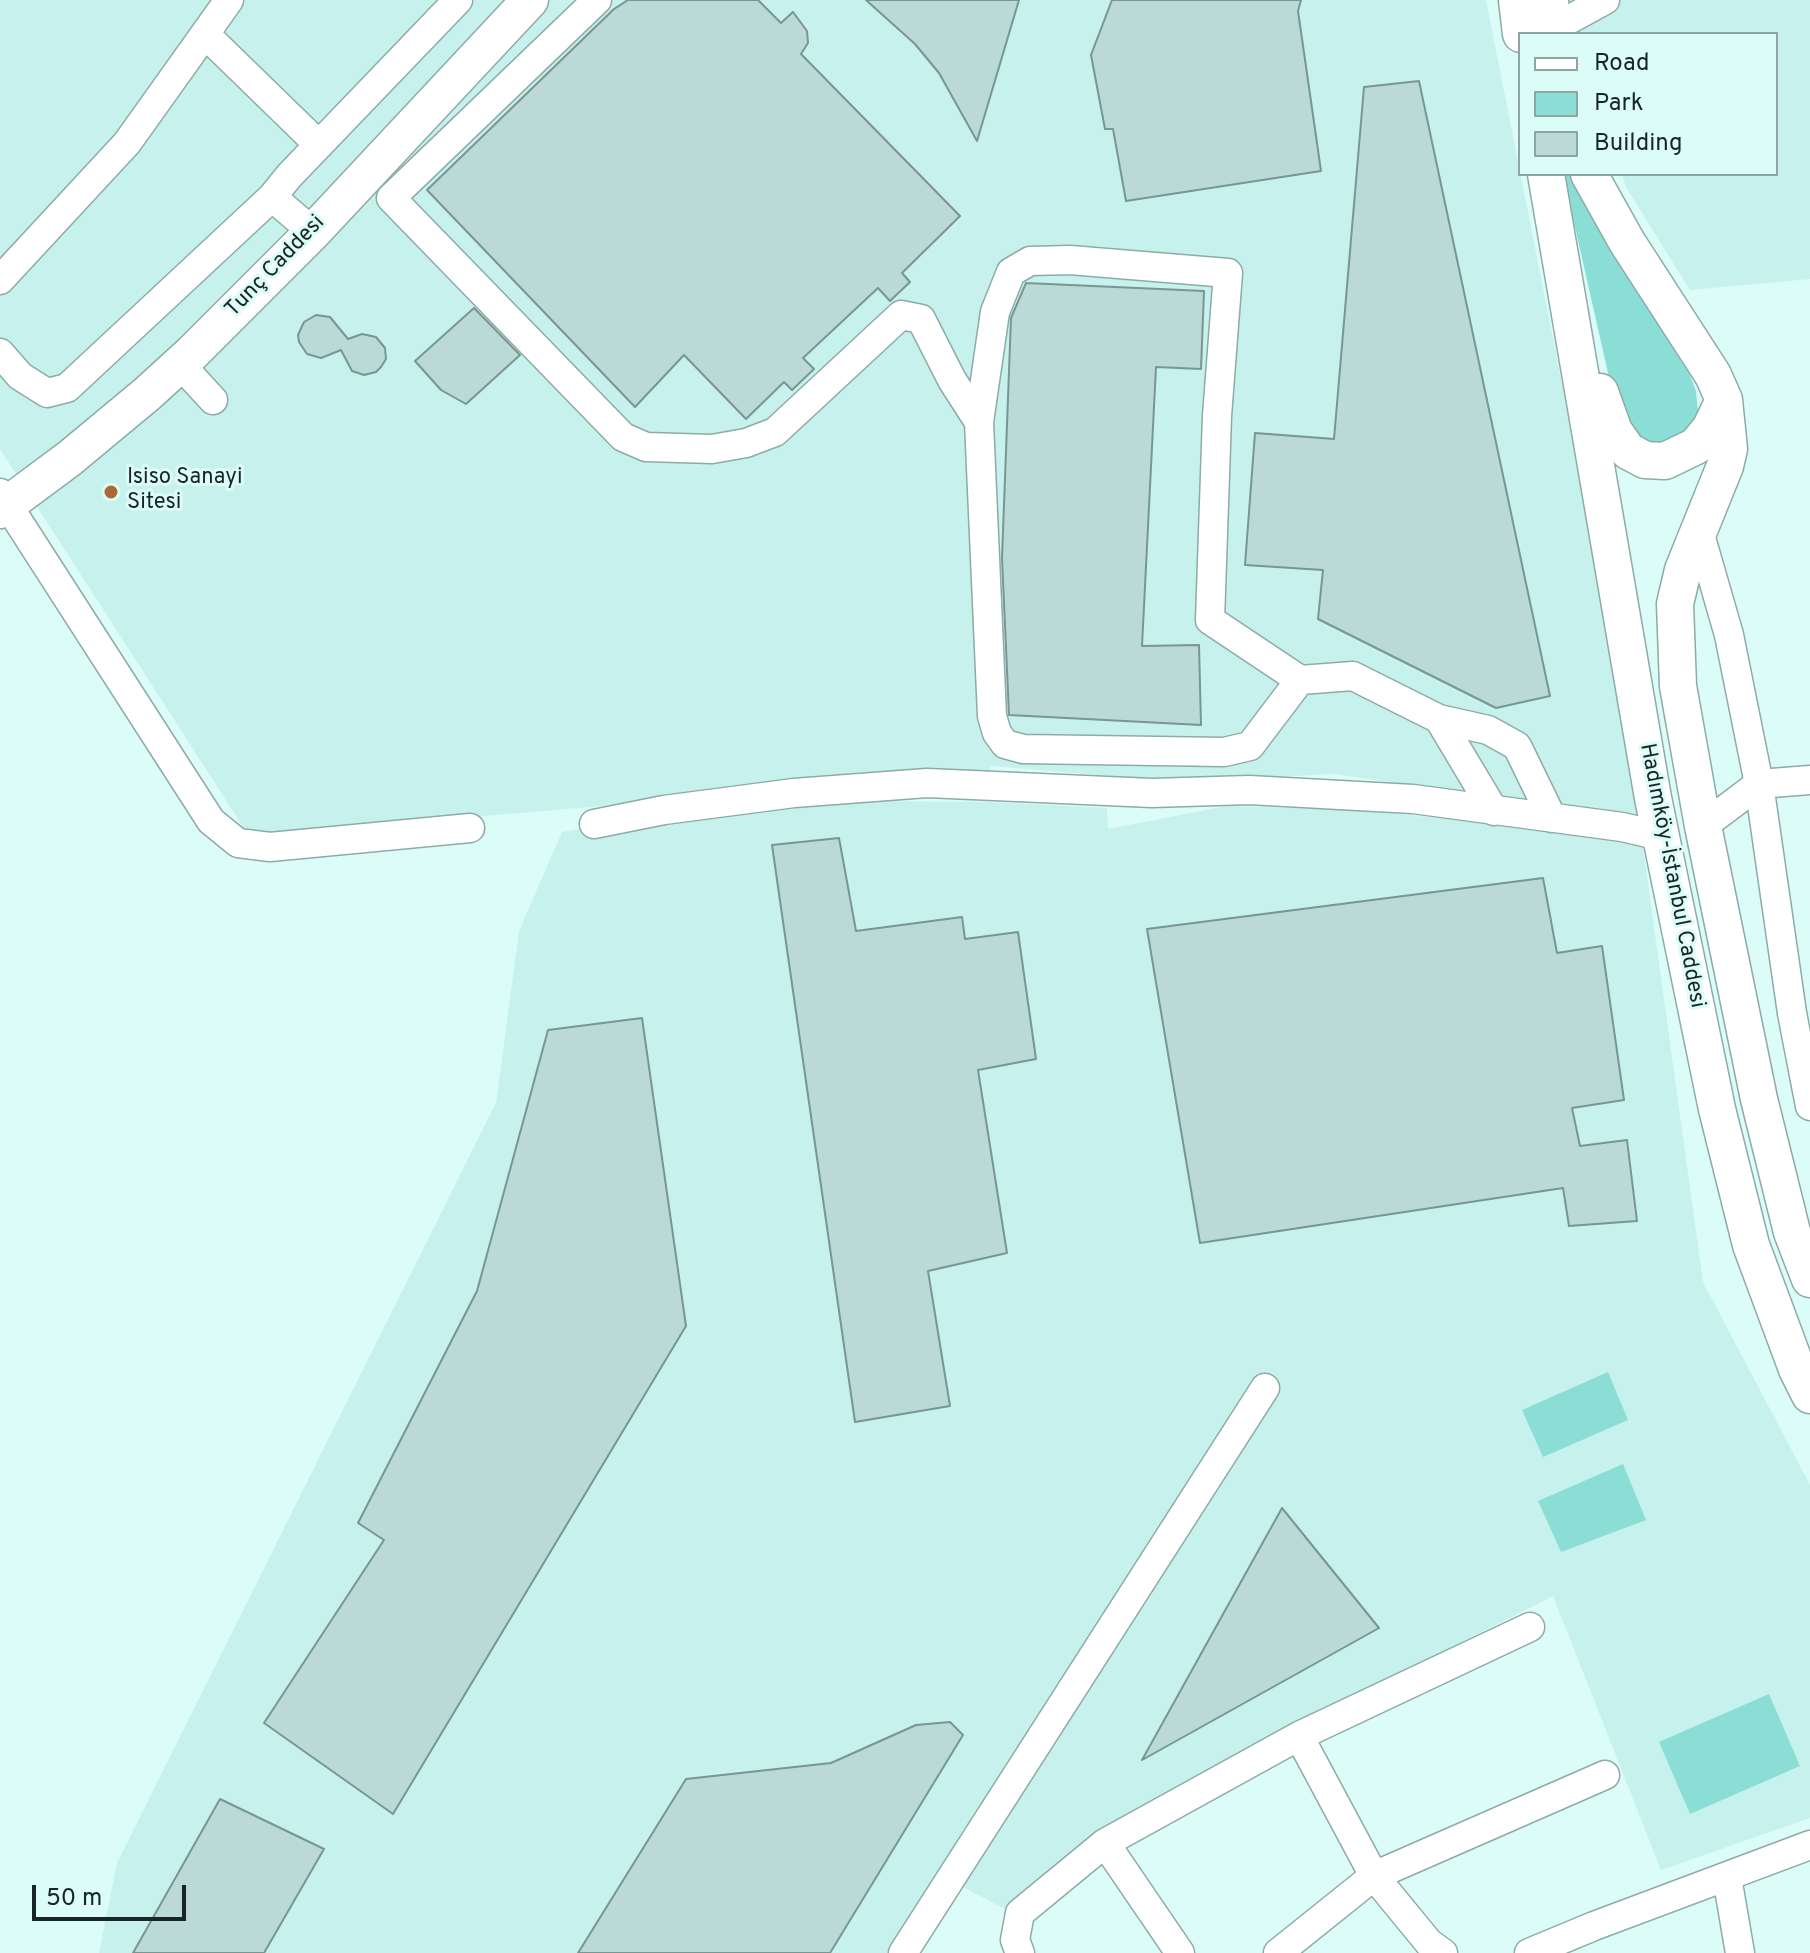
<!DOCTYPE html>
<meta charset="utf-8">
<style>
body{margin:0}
#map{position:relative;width:1810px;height:1953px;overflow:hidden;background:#dcfcf8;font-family:Overpass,sans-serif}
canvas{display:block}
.legend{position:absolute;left:1518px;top:32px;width:260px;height:144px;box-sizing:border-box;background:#dcfcf8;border:2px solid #8ea6a3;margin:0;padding:10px 14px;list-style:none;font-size:24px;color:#192524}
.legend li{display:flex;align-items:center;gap:16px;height:40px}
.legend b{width:40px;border:2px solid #8ea6a3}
.scale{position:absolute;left:32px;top:1885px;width:154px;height:36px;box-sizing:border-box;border:4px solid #192524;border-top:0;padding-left:10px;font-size:24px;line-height:28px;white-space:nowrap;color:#192524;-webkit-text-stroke:6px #dcfcf8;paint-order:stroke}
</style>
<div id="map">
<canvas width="1810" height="1953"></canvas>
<ul class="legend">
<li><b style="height:10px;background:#fff"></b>Road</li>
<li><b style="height:22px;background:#8aded6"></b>Park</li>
<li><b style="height:22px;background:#bbdad6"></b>Building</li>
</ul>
<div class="scale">50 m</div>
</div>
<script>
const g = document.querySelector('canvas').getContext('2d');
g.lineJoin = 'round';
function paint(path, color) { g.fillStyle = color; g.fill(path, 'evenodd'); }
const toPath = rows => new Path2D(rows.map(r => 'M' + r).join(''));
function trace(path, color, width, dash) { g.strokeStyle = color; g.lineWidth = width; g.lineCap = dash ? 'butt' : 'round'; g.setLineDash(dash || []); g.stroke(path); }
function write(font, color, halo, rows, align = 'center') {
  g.font = font + ' Overpass,sans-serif'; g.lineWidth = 6; g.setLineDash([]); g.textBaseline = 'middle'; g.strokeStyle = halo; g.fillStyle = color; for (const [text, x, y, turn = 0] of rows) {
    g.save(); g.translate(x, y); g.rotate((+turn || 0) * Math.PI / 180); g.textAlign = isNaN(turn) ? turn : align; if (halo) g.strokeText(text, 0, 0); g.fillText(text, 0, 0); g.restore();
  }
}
paint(toPath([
 [0,0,1486,0,1648,819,1333,774,1179,782,991,766,989,773,249,836,0,449],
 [1563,0,1810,0,1810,279,1690,290,1626,187,1622,174,1776,174,1776,34,1575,34],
 [876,801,987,802,1107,808,1108,829,1227,806,1361,810,1642,840,1703,1282,1810,1485,1810,1818,1661,1870,1553,1596,1398,1674,1009,1911,951,1881,906,1953,99,1953,117,1863,496,1103,519,931,562,832,622,823]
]), '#c7f1ec');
paint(toPath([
 [1563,174,1573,174,1602,236,1690,375,1696,391,1698,412,1692,428,1670,447,1638,443,1617,413],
 [1608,1372,1628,1420,1543,1457,1522,1410],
 [1623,1464,1646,1520,1561,1552,1538,1501],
 [1769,1694,1800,1766,1690,1814,1659,1742]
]), '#8aded6');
const building = toPath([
 [628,0,758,0,781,23,793,12,807,31,808,43,801,54,960,216,902,273,910,282,890,301,878,288,803,358,814,369,792,390,784,382,746,419,684,355,635,407,427,190,614,9,628,0],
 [866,0,1019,0,977,141,939,73,915,44,866,0],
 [1112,0,1301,0,1298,11,1321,171,1126,201,1113,129,1105,129,1091,55,1112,0],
 [1419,81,1550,696,1496,708,1318,619,1323,570,1245,565,1255,433,1334,439,1364,87,1419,81],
 [1026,283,1204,291,1201,369,1156,367,1142,646,1199,645,1201,725,1009,715,1002,558,1011,318,1026,283],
 [474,308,520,355,466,404,441,390,415,361,474,308],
 [316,315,330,317,348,339,362,334,376,337,385,348,386,359,381,367,376,372,364,375,352,371,341,350,321,358,307,354,299,342,298,335,304,322,316,315],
 [839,838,856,931,962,917,965,939,1018,932,1036,1059,978,1070,1007,1253,928,1271,950,1406,855,1422,772,845,839,838],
 [1543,878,1557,953,1602,946,1624,1100,1572,1108,1580,1146,1627,1140,1637,1221,1569,1226,1563,1188,1200,1243,1147,929,1543,878],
 [642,1018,686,1326,393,1814,264,1723,384,1540,358,1523,477,1291,548,1030,642,1018],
 [1282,1508,1379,1628,1142,1760,1282,1508],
 [950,1722,963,1735,830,1953,578,1953,686,1779,831,1763,916,1725,950,1722],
 [220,1799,324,1849,264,1953,133,1953,220,1799]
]);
paint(building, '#bbdad6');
trace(building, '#789692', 2);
const minor = toPath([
 [597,0,391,198,623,437,646,447,712,449,746,443,775,432,901,315,921,319,952,380,979,422],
 [1552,29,1605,0],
 [206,35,319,145],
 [313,232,272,197,289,176,458,0],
 [0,280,127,143,229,0],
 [0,353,20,376,47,393,67,388,272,197],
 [180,364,213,400],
 [0,493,211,821,238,843,270,847,470,828],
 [1699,531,1729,635,1759,784,1792,1013,1810,1106],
 [1300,680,1250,746,1224,752,1023,749,1005,744,997,733,992,716,979,422,995,312,1011,272,1030,261,1070,260,1228,273,1217,416,1210,620,1300,680,1353,676,1439,719,1488,730,1517,746,1552,818],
 [1439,719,1494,811],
 [594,824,664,810,794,793,927,783,1152,793,1249,790,1413,799,1622,827,1661,836],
 [1703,826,1759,784,1810,780],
 [1299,1736,1374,1876,1429,1943,1443,1953],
 [1105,1843,1180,1953],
 [1727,1877,1740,1953],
 [903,1953,1265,1388],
 [1020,1953,1015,1940,1020,1913,1105,1843,1299,1736,1530,1627],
 [1278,1953,1374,1876,1605,1775],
 [1529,1953,1594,1926,1810,1845]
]);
const major = toPath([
 [1517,0,1521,34],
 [1550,0,1552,34],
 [1546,174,1653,798,1717,1109,1751,1245,1797,1369,1810,1395],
 [1589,174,1627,242,1713,375,1724,400,1729,449,1725,466,1683,570,1675,604,1678,686,1703,826,1759,1099,1792,1232,1810,1279],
 [1600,392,1614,431,1628,451,1645,460,1665,461,1696,446,1710,429,1724,400],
 [0,510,70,458,147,394,192,353,313,232,530,0]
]);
trace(minor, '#8daba8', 31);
trace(major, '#8daba8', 39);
trace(minor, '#fff', 28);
trace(major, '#fff', 36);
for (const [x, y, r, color] of [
 [111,492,8,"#aa6934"]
]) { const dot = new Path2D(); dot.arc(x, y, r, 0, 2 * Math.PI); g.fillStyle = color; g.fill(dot); trace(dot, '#dcfcf8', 3); }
write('22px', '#192524', '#dcfcf8', [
 ["Tunç Caddesi",276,267,-46],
 ["Hadımköy-İstanbul Caddesi",1671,876,79]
]);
write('22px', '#192524', '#dcfcf8', [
 ["Isiso Sanayi",127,479],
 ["Sitesi",127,504]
], 'left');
</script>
